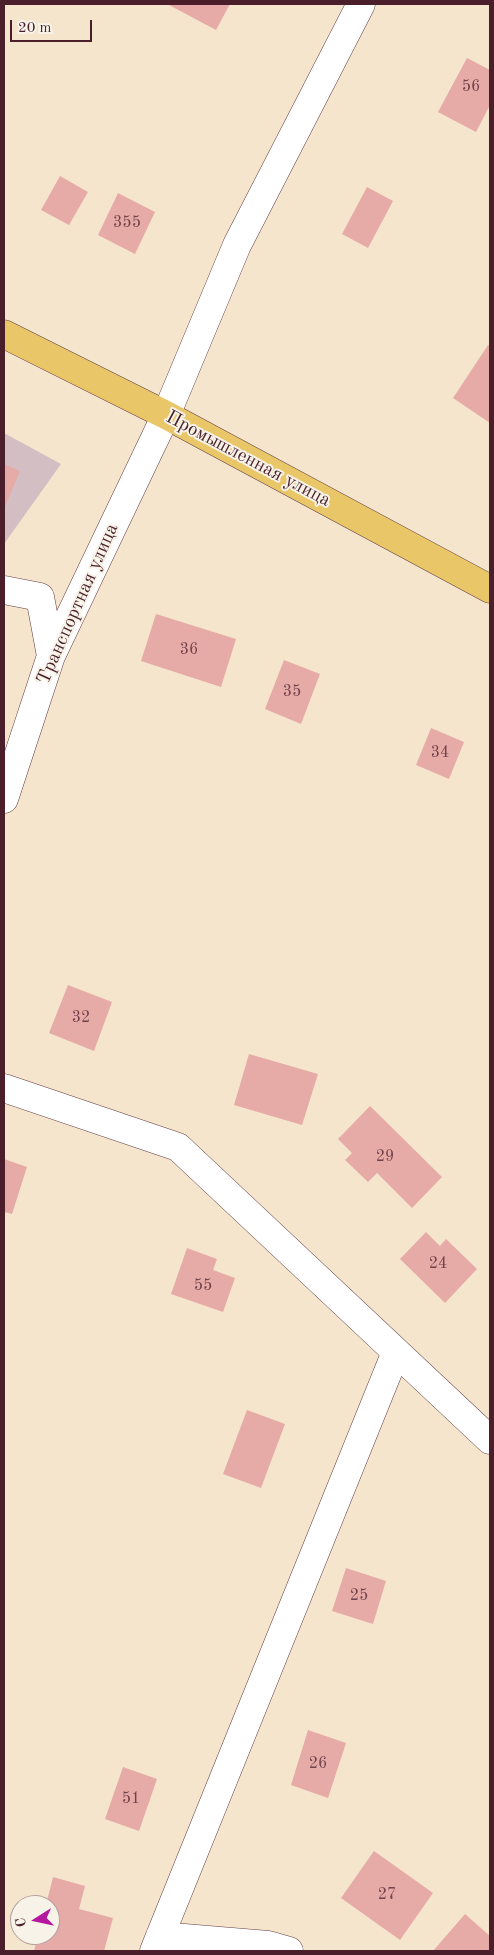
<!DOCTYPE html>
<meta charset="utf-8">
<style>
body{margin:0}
#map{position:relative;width:494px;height:1955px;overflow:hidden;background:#f5e5cd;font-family:"Old Standard TT",serif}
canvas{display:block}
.frame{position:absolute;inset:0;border:5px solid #4a1f2b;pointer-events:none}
.north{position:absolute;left:10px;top:1895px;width:50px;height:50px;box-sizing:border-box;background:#f7f3e8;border:1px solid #b29e9c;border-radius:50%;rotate:260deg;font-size:14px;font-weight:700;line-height:20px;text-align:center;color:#4a1f2b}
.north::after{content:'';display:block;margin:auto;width:18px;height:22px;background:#b5179e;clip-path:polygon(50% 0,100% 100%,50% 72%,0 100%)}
.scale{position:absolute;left:10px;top:20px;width:82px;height:22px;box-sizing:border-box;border:2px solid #4a1f2b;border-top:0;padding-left:6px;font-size:15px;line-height:18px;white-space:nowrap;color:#4a1f2b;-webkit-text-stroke:4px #f7f3e8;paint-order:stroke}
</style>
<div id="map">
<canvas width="494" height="1955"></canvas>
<div class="frame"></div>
<div class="north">С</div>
<div class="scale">20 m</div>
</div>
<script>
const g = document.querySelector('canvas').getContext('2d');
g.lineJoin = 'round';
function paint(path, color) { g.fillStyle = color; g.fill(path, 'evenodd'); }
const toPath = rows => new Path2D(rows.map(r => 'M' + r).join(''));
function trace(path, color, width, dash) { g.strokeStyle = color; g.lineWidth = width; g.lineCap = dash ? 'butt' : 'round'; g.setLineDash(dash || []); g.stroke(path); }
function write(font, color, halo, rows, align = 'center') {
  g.font = font + ' "Old Standard TT",serif'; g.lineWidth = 4; g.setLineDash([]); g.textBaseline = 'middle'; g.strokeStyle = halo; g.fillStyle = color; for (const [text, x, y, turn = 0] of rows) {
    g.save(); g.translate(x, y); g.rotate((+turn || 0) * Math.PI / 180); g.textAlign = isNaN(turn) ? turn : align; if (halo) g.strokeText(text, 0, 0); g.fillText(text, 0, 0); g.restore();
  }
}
paint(toPath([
 [4,433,61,464,4,544]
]), '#d2bec3');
paint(toPath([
 [170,4,230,4,216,30,169,5],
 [467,58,490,70,490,105,476,132,438,112],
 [60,176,88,192,69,225,41,210],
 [367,187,393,201,368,248,342,234],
 [118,193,155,212,135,254,98,235],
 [488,345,490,346,490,423,453,398],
 [4,464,20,471,4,509],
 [156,614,236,639,221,687,141,661],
 [284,660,320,674,301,724,265,709],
 [431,728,464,742,449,779,416,765],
 [68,985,112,1002,94,1051,49,1033],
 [249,1054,318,1074,302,1125,234,1105],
 [370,1106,442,1177,412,1208,377,1173,368,1182,345,1160,352,1153,338,1139],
 [4,1159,27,1167,12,1214,4,1212],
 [426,1232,440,1246,446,1239,477,1269,445,1303,400,1259],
 [187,1248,217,1259,213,1270,235,1278,223,1312,171,1294],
 [247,1410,285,1424,261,1488,223,1474],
 [346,1568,386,1581,373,1624,332,1611],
 [308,1730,346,1743,328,1798,291,1785],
 [123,1767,157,1779,139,1831,105,1819],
 [374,1851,433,1893,400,1940,341,1898],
 [53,1877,85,1886,79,1909,113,1918,104,1951,34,1951,38,1935,50,1935,50,1905,46,1905],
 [465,1914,490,1936,490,1951,433,1951]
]), '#e7aba7');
const minor = toPath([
 [4,590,40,597,51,656],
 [4,799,51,656,166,415,237,245,361,4],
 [4,1088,178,1147,490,1440],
 [160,1936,268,1945,289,1951],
 [154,1951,396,1352]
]);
const major = toPath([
 [4,334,166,415,490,589]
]);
trace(minor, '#643d43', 29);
trace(major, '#643d43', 29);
trace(minor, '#fff', 28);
trace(major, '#e9c769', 28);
write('16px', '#71424a', null, [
 ["56",471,87],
 ["355",127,223],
 ["36",189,650],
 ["35",292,692],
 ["34",440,753],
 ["32",81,1018],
 ["29",385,1157],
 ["24",438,1264],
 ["55",203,1286],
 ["25",359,1596],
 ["26",318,1764],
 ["51",131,1799],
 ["27",387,1895]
]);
write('19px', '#4a1f2b', '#f7f3e8', [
 ["Промышленная улица",248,459,28],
 ["Транспортная улица",78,604,-66]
]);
</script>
